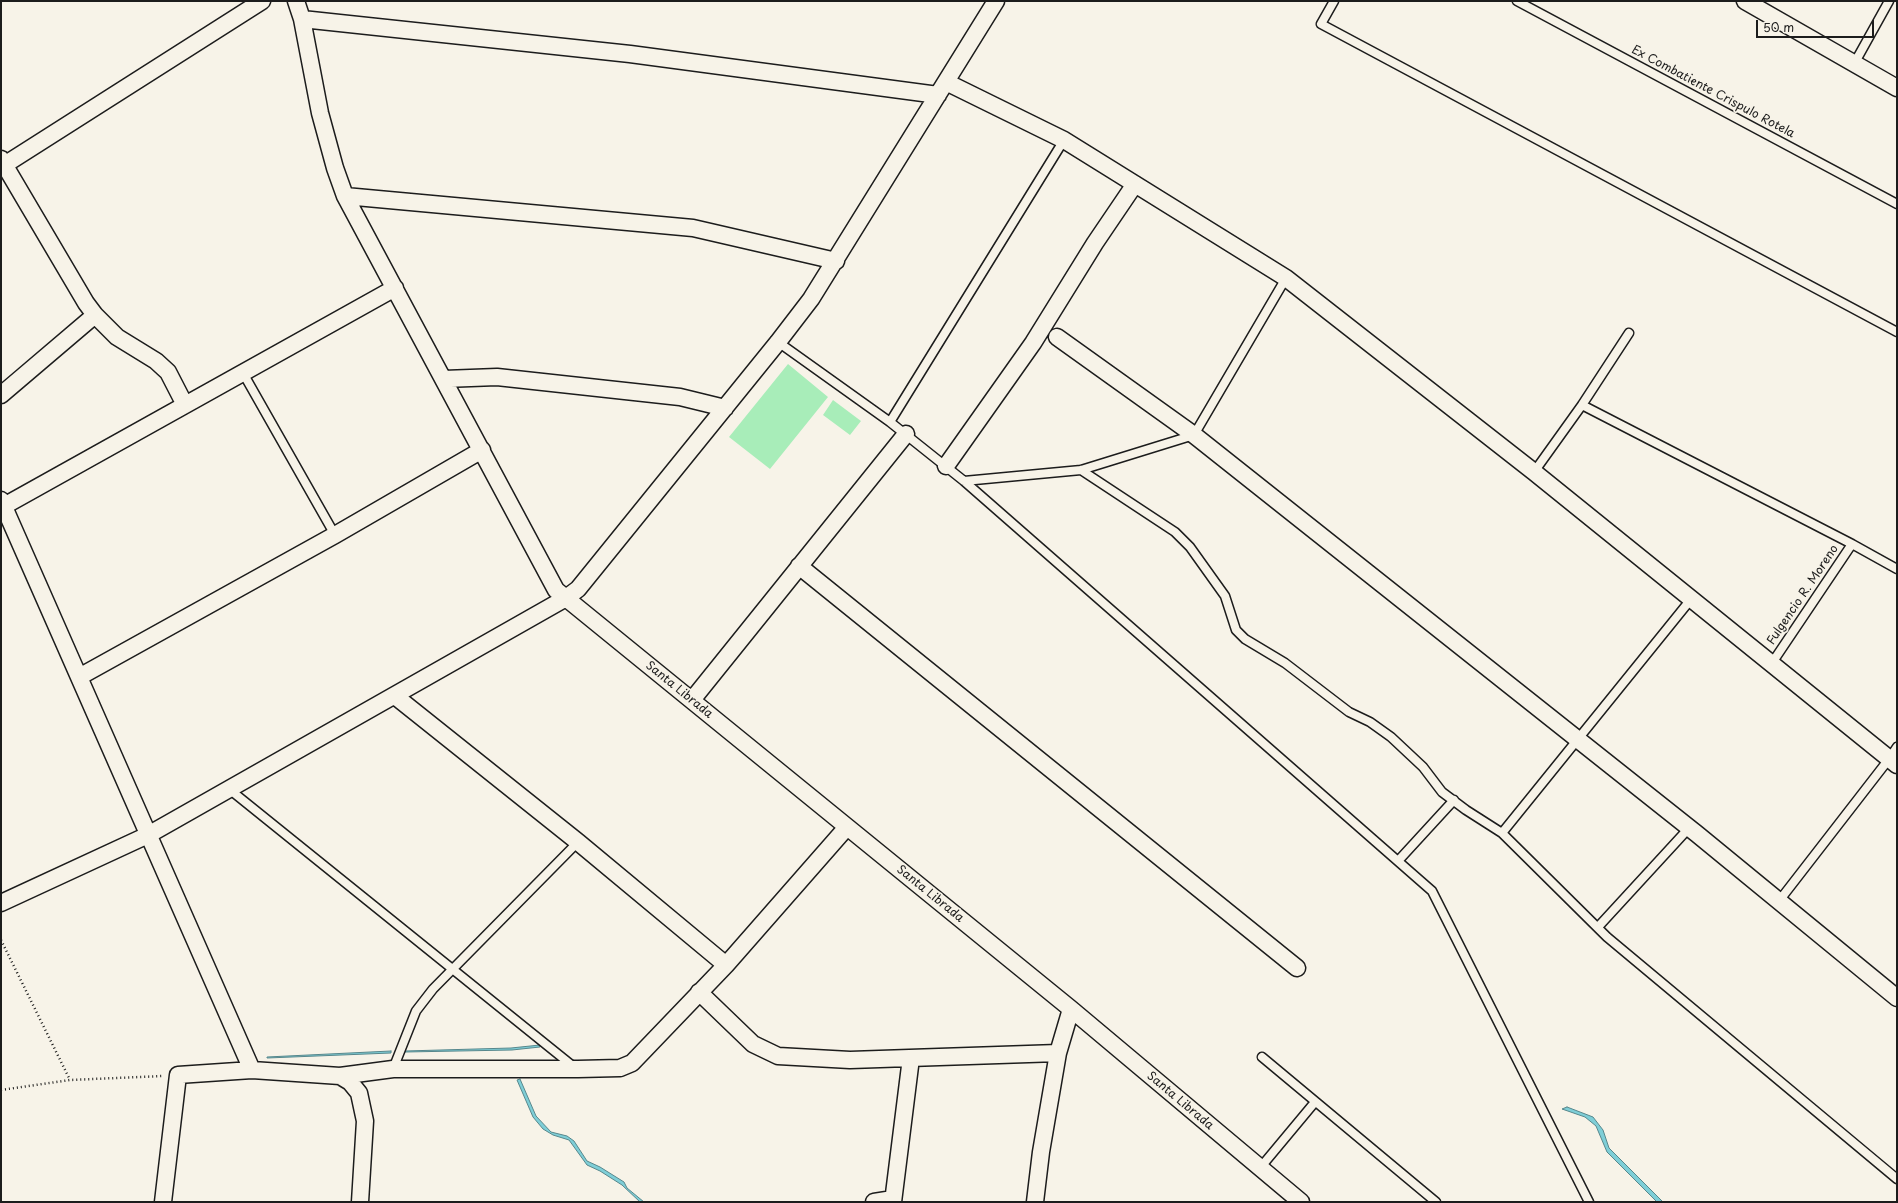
<!DOCTYPE html>
<style>
body{margin:0}
#map{position:relative;width:1898px;height:1203px;overflow:hidden;background:#f7f3e8;font-family:"Playpen Sans",sans-serif}
canvas{display:block}
.frame{position:absolute;inset:0;border:2px solid #1c1c1c;pointer-events:none}
.scale{position:absolute;left:1756px;top:20px;width:118px;height:18px;box-sizing:border-box;border:2px solid #1c1c1c;border-top:0;padding-left:5px;font-size:12px;line-height:14px;white-space:nowrap;color:#1c1c1c;-webkit-text-stroke:3px #f7f3e8;paint-order:stroke}
</style>
<div id="map">
<canvas width="1898" height="1203"></canvas>
<div class="frame"></div>
<div class="scale">50 m</div>
</div>
<script>
const g = document.querySelector('canvas').getContext('2d');
g.lineJoin = 'round';
function paint(path, color) { g.fillStyle = color; g.fill(path, 'evenodd'); }
const toPath = rows => new Path2D(rows.map(r => 'M' + r).join(''));
function trace(path, color, width, dash) { g.strokeStyle = color; g.lineWidth = width; g.lineCap = dash ? 'butt' : 'round'; g.setLineDash(dash || []); g.stroke(path); }
function write(font, color, halo, rows, align = 'center') {
  g.font = font + ' "Playpen Sans",sans-serif'; g.lineWidth = 3.5; g.setLineDash([]); g.textBaseline = 'middle'; g.strokeStyle = halo; g.fillStyle = color; for (const [text, x, y, turn = 0] of rows) {
    g.save(); g.translate(x, y); g.rotate((+turn || 0) * Math.PI / 180); g.textAlign = isNaN(turn) ? turn : align; if (halo) g.strokeText(text, 0, 0); g.fillText(text, 0, 0); g.restore();
  }
}
paint(toPath([
 [788,364,828,397,770,469,729,437],
 [833,400,861,421,850,435,823,415]
]), '#a8edb9');
const water = toPath([
 [540,1045,540,1047,512,1050,405,1052,405,1051,511,1048,540,1045],
 [391,1051,391,1053,267,1058,267,1057,391,1051],
 [520,1079,536,1116,551,1132,567,1136,574,1141,587,1161,600,1167,624,1182,627,1188,644,1202,640,1202,622,1185,600,1171,587,1165,569,1140,553,1135,543,1129,533,1117,517,1080,520,1079],
 [1567,1107,1593,1117,1603,1130,1609,1148,1663,1202,1657,1202,1607,1152,1596,1126,1585,1117,1562,1109,1567,1107]
]);
paint(water, '#7eced7');
trace(water, '#57878c', 1);
const lane = toPath([
 [1334,1,1321,24,1897,332],
 [1517,1,1897,204],
 [1854,64,1889,1],
 [778,342,890,422,964,481,1432,891,1589,1202],
 [243,373,335,535],
 [1582,405,1852,544],
 [890,422,1064,140],
 [1081,470,1175,532,1190,547,1225,596,1236,630,1245,639,1285,663,1349,712,1370,722,1391,737,1423,767,1442,792,1466,810,1502,833,1607,937,1897,1179],
 [1534,472,1582,405,1629,333],
 [964,481,1081,470,1194,435,1286,278],
 [1772,663,1852,544,1897,569],
 [229,789,574,1067],
 [1502,833,1692,598],
 [1398,861,1454,800],
 [1779,901,1889,759,1897,747],
 [1598,927,1689,828],
 [1262,1057,1436,1202],
 [393,1069,416,1011,433,989,578,842],
 [1260,1168,1315,1102]
]);
const street = toPath([
 [296,1,302,19,320,113,335,168,345,196,556,590,1071,1009,1301,1202],
 [1745,1,1897,88],
 [302,19,630,54,938,95],
 [946,82,1064,140,1286,278,1534,472,1897,765],
 [1,159,86,303,95,315,117,337,156,361,168,372,185,405],
 [1,167,262,1],
 [345,196,693,228,836,261],
 [1057,337,1194,435,1697,834,1897,998],
 [444,379,497,377,680,397,725,408],
 [1,395,95,315],
 [946,466,1033,343,1095,243,1135,184],
 [1,500,252,1070],
 [4,506,395,288],
 [799,566,1297,968],
 [79,677,335,535,482,450],
 [395,696,578,842,726,965],
 [692,700,906,434],
 [1,903,148,835,566,598,578,589,778,342,811,299,996,1],
 [699,992,753,1044,778,1056,850,1060,1058,1053],
 [340,1076,350,1082,359,1093,365,1121,360,1202],
 [163,1202,178,1075,252,1070,340,1076,393,1069,578,1069,620,1068,632,1063,726,965,847,827],
 [874,1202,893,1199],
 [893,1202,911,1058],
 [1035,1202,1041,1152,1058,1053,1071,1009]
]);
trace(lane, '#1c1c1c', 11);
trace(street, '#1c1c1c', 19);
trace(toPath([
 [1,940,70,1080],
 [1,1090,70,1080,163,1076]
]), '#1c1c1c', 2.5, [1, 3]);
trace(lane, '#f7f3e8', 8);
trace(street, '#f7f3e8', 16);
write('12px', '#1c1c1c', '#f7f3e8', [
 ["Ex Combatiente Crispulo Rotela",1713,92,28],
 ["Fulgencio R. Moreno",1803,595,-56],
 ["Santa Librada",679,690,39],
 ["Santa Librada",930,894,39],
 ["Santa Librada",1180,1101,40]
]);
</script>
